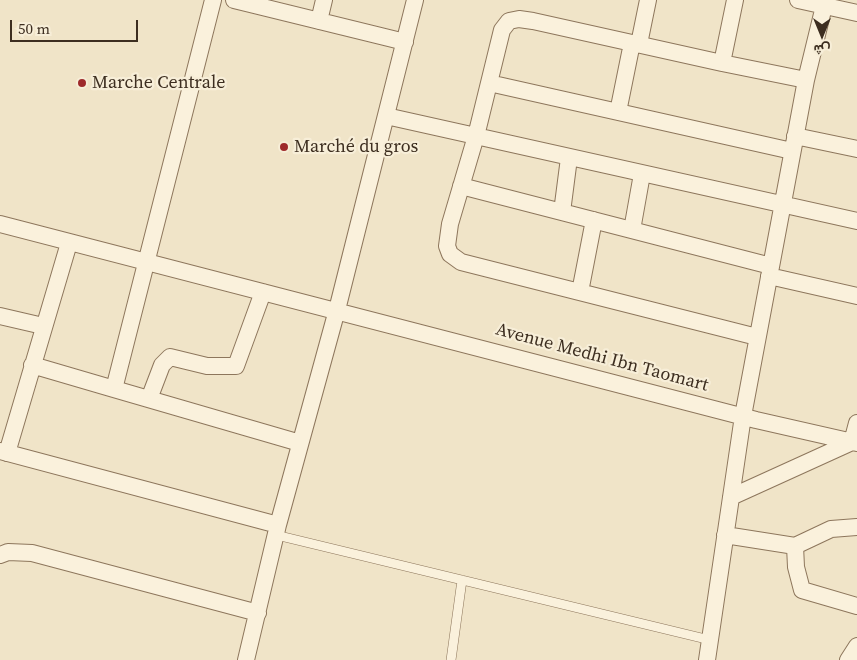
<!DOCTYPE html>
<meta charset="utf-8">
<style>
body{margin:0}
#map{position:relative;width:857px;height:660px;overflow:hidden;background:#f0e4c8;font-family:"Source Serif 4",Vazirmatn,serif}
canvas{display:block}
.north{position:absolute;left:797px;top:10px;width:50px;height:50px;-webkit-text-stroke:4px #f7eed8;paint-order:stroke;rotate:180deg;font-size:14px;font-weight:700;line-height:20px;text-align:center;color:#3d2e20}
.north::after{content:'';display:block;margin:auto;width:18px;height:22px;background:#3d2e20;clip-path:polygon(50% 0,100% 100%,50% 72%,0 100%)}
.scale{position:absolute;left:10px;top:20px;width:128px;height:22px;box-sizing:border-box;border:2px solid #3d2e20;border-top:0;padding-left:6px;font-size:15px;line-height:18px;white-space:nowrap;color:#3d2e20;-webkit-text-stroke:4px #f7eed8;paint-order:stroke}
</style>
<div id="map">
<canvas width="857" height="660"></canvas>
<div class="north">ش</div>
<div class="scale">50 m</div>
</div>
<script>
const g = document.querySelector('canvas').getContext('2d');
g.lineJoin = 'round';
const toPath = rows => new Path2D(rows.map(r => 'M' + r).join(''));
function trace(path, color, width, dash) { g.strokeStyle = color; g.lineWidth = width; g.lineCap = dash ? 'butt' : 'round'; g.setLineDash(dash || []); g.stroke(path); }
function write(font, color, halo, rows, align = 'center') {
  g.font = font + ' "Source Serif 4",serif'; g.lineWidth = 4.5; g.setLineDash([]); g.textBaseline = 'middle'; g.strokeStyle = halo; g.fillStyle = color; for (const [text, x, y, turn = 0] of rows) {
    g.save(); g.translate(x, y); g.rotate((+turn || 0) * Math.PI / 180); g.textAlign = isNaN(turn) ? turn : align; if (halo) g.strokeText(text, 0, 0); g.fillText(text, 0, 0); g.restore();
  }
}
const lane = toPath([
 [276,535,710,640],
 [451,660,462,580]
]);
const street = toPath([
 [234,0,405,42],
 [735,0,722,63,533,21,519,19,509,21,502,30,476,136,450,224,447,246,450,254,461,262,757,337],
 [798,0,857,13],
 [319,21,324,0],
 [639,44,648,0],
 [722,63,806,80],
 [489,83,792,151],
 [618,112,632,43],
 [386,116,857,221],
 [795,136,857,149],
 [461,186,771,266],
 [562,212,569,158],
 [0,224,756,420,857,443],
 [632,230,642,174],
 [769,276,857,296],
 [580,292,594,220],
 [0,316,43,326],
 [32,365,114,389,213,0],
 [114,389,300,443],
 [149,399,162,365,170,357,207,366,236,366,263,292],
 [0,451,278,525],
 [7,453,69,243],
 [731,497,852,442,857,423],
 [725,535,795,546,831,529,857,527],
 [795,546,796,567,802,590,857,606],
 [0,555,8,552,32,553,258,613],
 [246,660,278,525,337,310,415,0],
 [707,660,743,416,806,80,824,6],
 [848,660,857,646]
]);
trace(lane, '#8d765c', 10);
trace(street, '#8d765c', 18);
trace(lane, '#faf1dc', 9);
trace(street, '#faf1dc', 16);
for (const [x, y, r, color] of [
 [82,83,5,"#9e2a2b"],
 [284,147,5,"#9e2a2b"]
]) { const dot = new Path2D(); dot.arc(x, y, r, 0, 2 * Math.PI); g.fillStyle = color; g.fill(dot); trace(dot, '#f7eed8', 2); }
write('18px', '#3d2e20', '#f7eed8', [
 ["Marche Centrale",92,83],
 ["Marché du gros",294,147]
], 'left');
write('18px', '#3d2e20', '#f7eed8', [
 ["Avenue Medhi Ibn Taomart",602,358,15]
]);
</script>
